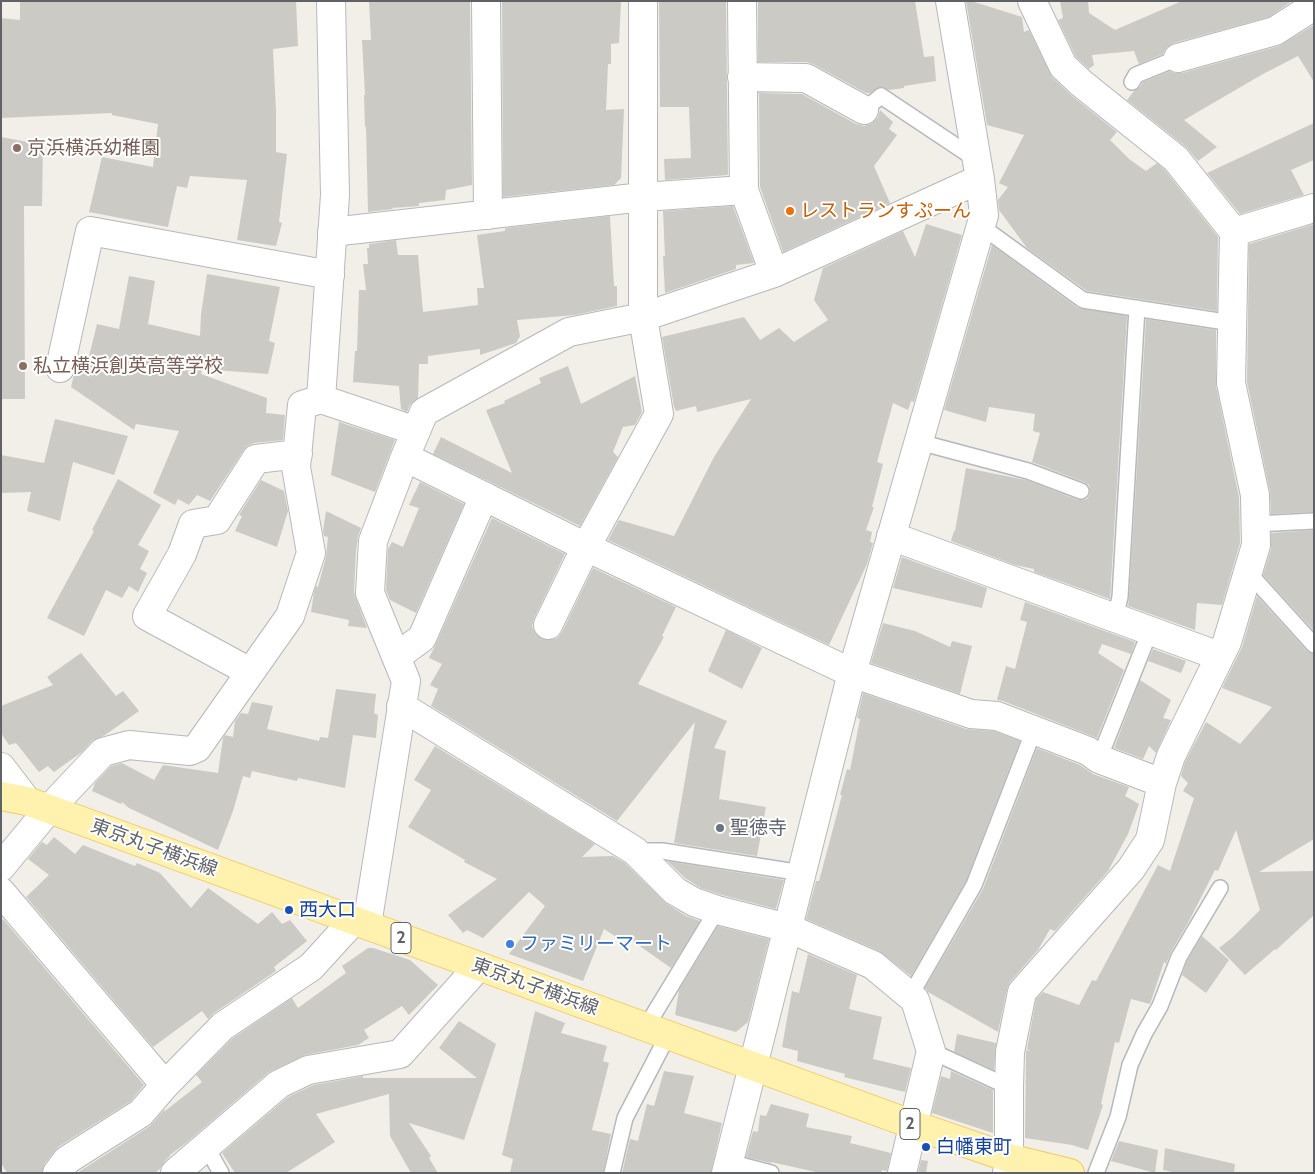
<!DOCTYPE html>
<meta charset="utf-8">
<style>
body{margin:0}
#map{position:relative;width:1315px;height:1174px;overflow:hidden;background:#f1efe8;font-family:Cabin,sans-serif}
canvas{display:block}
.frame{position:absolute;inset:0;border:2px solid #5f6368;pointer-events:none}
</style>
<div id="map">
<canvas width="1315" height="1174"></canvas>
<div class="frame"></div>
</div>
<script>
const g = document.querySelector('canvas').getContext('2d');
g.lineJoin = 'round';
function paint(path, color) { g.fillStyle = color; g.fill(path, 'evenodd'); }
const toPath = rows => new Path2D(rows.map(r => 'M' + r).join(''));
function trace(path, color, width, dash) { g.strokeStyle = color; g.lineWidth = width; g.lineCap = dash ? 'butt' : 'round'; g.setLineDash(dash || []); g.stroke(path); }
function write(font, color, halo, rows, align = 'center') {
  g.font = font + ' Cabin,"Noto Sans JP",sans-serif'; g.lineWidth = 4; g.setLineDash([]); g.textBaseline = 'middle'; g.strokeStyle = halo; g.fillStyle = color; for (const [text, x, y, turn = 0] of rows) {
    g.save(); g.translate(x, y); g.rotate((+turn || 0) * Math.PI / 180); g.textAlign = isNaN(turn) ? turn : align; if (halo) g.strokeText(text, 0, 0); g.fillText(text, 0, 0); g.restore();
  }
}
paint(toPath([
 [20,1,296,1,298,46,273,49,276,112,276,152,287,154,279,222,282,223,276,246,237,240,247,180,190,176,187,188,177,186,168,227,89,212,102,157,153,167,158,124,112,115,112,113,1,118,1,18,20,20],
 [369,1,470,1,472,185,446,190,445,200,419,203,419,206,392,208,393,209,368,212,366,127,365,127,364,95,365,95,362,40,371,40],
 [502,1,621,1,619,43,611,44,611,64,608,64,606,110,624,109,621,178,614,185,503,197],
 [659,1,726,1,728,175,665,180,664,159,691,158,689,107,660,107],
 [758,1,915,1,924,57,934,56,936,81,904,86,904,88,889,90,880,87,870,93,866,93,813,64,806,62,758,62],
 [966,1,971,1,1022,17,1024,32,1029,30,1052,77,1071,95,1117,132,1110,140,1129,159,1146,171,1157,163,1165,170,1218,237,1217,311,1087,291,1027,248,999,210,998,200,1008,187,999,183,1024,135,987,125],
 [1060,1,1088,1,1089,13,1115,30,1182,1,1292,1,1269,17,1174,43,1167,47,1163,54,1139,64,1134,51,1092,55,1094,65,1089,69,1076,57,1058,20,1063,18],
 [1314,25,1314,82,1298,56,1263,74,1184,120,1217,147,1198,161,1186,147,1127,100,1134,91,1140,87,1143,82,1170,71,1175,73,1182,73,1279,46],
 [759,93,802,94,856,124,864,126,872,123,878,117,880,110,893,122,889,129,897,135,874,166,890,203,783,252,760,187],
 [1314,123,1314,160,1291,170,1304,195,1240,214,1207,173],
 [1,137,43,145,42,206,24,206,25,399,1,399],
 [733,206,754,263,736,265,736,269,665,293,663,256,665,256,663,211],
 [610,216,614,286,617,286,617,306,575,315,517,320,520,336,516,343,480,355,480,349,428,356,428,364,419,364,418,398,410,405,407,412,401,409,399,386,353,382,355,351,357,351,359,290,366,290,363,264,368,264,367,248,369,248,369,244,396,240,398,255,418,255,423,312,478,305,477,288,484,288,477,235,505,231,505,228],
 [926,224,962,235,914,402,911,401,908,410,893,403,877,462,883,464,872,507,874,507,866,530,872,532,870,542,873,543,867,564,829,645,608,540,619,520,674,536,714,457,751,399,697,412,696,406,676,411,674,407,662,337,744,317,760,340,779,328,794,342,828,320,814,300,823,268,903,231,915,257],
 [1314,224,1314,512,1271,514,1270,492,1247,382,1249,244],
 [992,245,1078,308,1127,316,1110,599,1034,572,1034,569,1015,565,951,541,954,531,955,531,966,468,1026,480,1078,500,1083,500,1087,499,1090,494,1090,489,1089,485,1084,482,1032,462,1040,433,1033,431,1035,414,989,407,986,422,944,410],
 [207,274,280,287,269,341,275,343,268,374,202,369,201,374,267,398,266,413,285,415,283,440,254,443,247,446,243,451,210,501,197,495,189,505,178,499,175,505,153,493,179,431,136,424,134,430,71,387,79,354,89,356,97,324,119,329,129,276,155,281,148,324,200,336,201,314],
 [1146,319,1216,330,1216,386,1239,497,1240,543,1222,605,1197,603,1195,630,1128,606,1129,598],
 [568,366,581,404,635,376,642,412,635,425,623,427,613,452,618,457,580,526,433,454,441,437,512,473,486,410,505,403,504,401,541,383,539,378],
 [55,419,128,436,114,475,73,462,60,521,27,511,31,492,1,493,1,455,44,463],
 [339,422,395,440,375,492,331,475],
 [118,479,161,505,138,545,149,551,140,569,147,573,138,592,129,586,122,598,106,590,84,636,47,618,94,531,92,530],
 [261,480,284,491,288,511,277,547,235,531,242,516,239,515],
 [420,482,464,504,416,613,390,600,386,590,388,549,392,542,403,547,419,508,409,505],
 [326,511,361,528,358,536,356,551,354,592,356,599,367,628,348,626,349,620,311,612,314,592,316,586,318,587,326,557,328,537,324,536,323,531],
 [492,518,565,554,534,619,532,626,535,633,542,639,550,640,557,638,562,632,593,568,676,607,662,636,664,637,638,684,727,721,714,748,726,751,719,799,766,807,757,856,674,843,695,722,617,821,431,706,438,689,430,685,442,664,429,658,436,644],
 [1314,530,1314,631,1263,575,1271,549,1271,533],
 [902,557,987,588,982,608,893,588],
 [1257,596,1307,651,1314,654,1314,839,1259,872,1314,871,1314,915,1276,950,1275,949,1245,975,1219,948,1233,937,1260,910,1236,830,1218,871,1215,870,1188,923,1171,952,1166,964,1164,962,1150,1004,1131,999,1119,1043,1115,1042,1101,1104,1103,1105,1088,1150,1072,1145,1025,1138,1026,1054,1026,1050,1031,1052,1027,1049,1036,999,1043,992,1079,1005,1092,980,1096,981,1158,865,1170,871,1194,798,1183,791,1188,783,1181,776,1185,762,1206,722,1240,744,1272,707,1222,688,1242,647],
 [1025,602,1135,642,1131,654,1102,644,1098,653,1124,670,1097,738,1003,701,997,700,1006,666,1015,669,1027,622,1020,620],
 [883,623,915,631,950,647,952,641,972,646,960,694,871,663],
 [726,630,762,648,742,689,708,671],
 [1153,649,1186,661,1181,673,1148,661],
 [81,653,116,696,123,691,139,711,105,735,92,741,82,752,54,772,48,766,39,772,16,743,9,745,1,733,1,706,53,685,47,677],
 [1140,680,1171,700,1163,718,1171,720,1156,753,1149,746,1143,759,1114,748],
 [336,689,376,694,374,713,378,715,376,738,353,735,345,788,298,778,297,781,252,771,250,778,243,776,233,811,218,850,129,808,122,802,121,804,92,791,95,783,111,766,122,763,154,780,163,765,218,773,223,738,225,735,233,737,235,721,241,713,248,714,252,702,273,706,267,729,319,741,320,737,328,738],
 [863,693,966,729,994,731,1020,741,966,881,911,976,879,951,806,919,816,881,819,881,842,795,840,795,847,769,850,770,860,719,857,718],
 [435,746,595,844,582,857,613,856,625,863,667,904,686,916,700,921,671,968,624,935,621,940,604,929,583,981,509,954,545,906,529,892,483,938,467,930,463,933,448,915,497,879,464,862,465,860,408,827,431,790,414,780],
 [1037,748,1080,765,1093,774,1129,787,1125,796,1139,804,1128,834,1108,871,1055,931,1050,929,1038,950,1010,982,1007,989,998,1032,928,992,925,988,983,889],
 [54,837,75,854,83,845,135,866,137,863,160,873,191,908,208,888,258,924,272,912,282,924,290,920,307,941,274,967,276,971,214,1013,208,1019,202,1011,153,1047,26,897,49,875,28,859,42,842,47,845],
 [667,861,784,880,776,909,722,895,701,888,685,878],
 [3,919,144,1085,131,1101,58,1147,45,1163,42,1173,7,1173,1,1163,1,920],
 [718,926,769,939,748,1022,736,1032,675,1015,679,990],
 [1202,936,1229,960,1206,993,1182,975,1187,961],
 [368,948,373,948,410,960,438,985,409,1015,402,1006,364,1030,369,1038,358,1045,305,1055,269,1072,186,1143,170,1155,170,1156,165,1161,160,1169,155,1173,77,1173,150,1126,164,1110,165,1111,202,1082,196,1075,233,1038,292,998,298,1008,346,973,342,966],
 [808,954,857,975,849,1009,882,1017,873,1059,911,1068,905,1092,844,1077,845,1074,797,1061,798,1051,782,1047,792,991,799,993],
 [535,1011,565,1023,561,1033,607,1046,603,1061,609,1063,592,1130,611,1134,603,1173,510,1173,513,1159,502,1155],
 [459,1021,496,1044,464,1140,409,1123,431,1156,429,1158,438,1173,411,1173,390,1136,389,1094,316,1114,335,1142,286,1173,235,1173,222,1153,288,1097,313,1085,363,1076,363,1078,477,1078,439,1048],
 [957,1034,996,1043,994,1070,954,1052],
 [664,1071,694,1076,684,1113,722,1123,711,1173,622,1173,630,1139,638,1141,647,1104,654,1106],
 [951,1071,993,1090,993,1133,932,1113,941,1076,950,1079],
 [771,1104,809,1114,806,1127,852,1136,850,1143,891,1153,887,1171,882,1170,881,1173,820,1173,771,1162,771,1163,746,1157,753,1131,758,1132,760,1115,766,1116],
 [1119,1141,1158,1150,1155,1173,1111,1161],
 [1165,1148,1235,1164,1234,1173,1177,1173,1163,1170],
 [921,1160,928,1161,926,1173,918,1173]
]), '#cccac5');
const lane = toPath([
 [1132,82,1136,75,1178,58],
 [864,110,881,96,977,160],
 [981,226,1083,300,1232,323],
 [919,442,1028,471,1081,491],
 [1255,524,1314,521],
 [1248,572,1314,645],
 [1115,618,1120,597,1137,308],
 [1099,759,1150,631],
 [635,851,662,851,802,873],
 [910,996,974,885,1034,730],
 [646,1027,717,910],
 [931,1051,1009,1087],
 [206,1146,221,1173],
 [729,1162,771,1173],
 [612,1173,625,1118,668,1035],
 [1096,1173,1118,1117,1130,1065,1144,1034,1160,1006,1179,957,1220,888]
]);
const street = toPath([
 [486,1,488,215],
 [742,1,744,190,774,273],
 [1178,58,1275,31,1314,6],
 [742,77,806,78,864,110],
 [332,232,643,197,744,190],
 [1234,232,1314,208],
 [60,368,90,231,330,275],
 [405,457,586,547,852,673,971,714,997,716,1088,751,1099,759,1162,783],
 [891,536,1219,656],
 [548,625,586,547,659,414,643,317,643,1],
 [396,657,422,638,484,496],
 [250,672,147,616,182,554,193,524,217,520,256,459,298,454],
 [401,706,635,851,675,891,694,902,717,910,788,928,873,965,915,1000,931,1051,902,1173],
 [1,767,27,801],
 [1,867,49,809,103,752,129,745,190,751,197,748,290,616,311,553,296,467,302,405,321,399],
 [1,892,165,1085],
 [367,925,406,681,370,593,373,541,405,457,424,412,569,332,643,317,774,273,980,179],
 [753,1066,852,673,984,215,980,179,950,1],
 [57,1173,67,1160,141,1113,165,1085,223,1026,311,967,354,920],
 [175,1173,279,1084,308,1070,400,1054,478,967],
 [1007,1173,1009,1158,1009,1087,1010,1052,1022,992,1131,869,1150,840,1162,783,1171,756,1227,642,1256,545,1255,495,1231,383,1234,232,1176,159,1081,83,1063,66,1032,1]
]);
const secondary = toPath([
 [331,1,335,195,321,399,416,431],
 [726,1173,753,1066]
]);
const primary = toPath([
 [1,796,27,801,914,1125,1009,1158,1070,1173]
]);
trace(lane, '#b5b8bc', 18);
trace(street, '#b5b8bc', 30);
trace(secondary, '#b6babf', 30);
trace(primary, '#f2c960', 30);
trace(lane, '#fff', 15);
trace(street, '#fff', 28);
trace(secondary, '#fff', 28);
trace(primary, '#fff2af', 28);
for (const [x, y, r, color] of [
 [17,148,5,"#8d6e63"],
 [790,211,5,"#e8710a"],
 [23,366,5,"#8d6e63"],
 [720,828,5,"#6b7280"],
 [289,910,5,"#1a4fb4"],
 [510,944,5,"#3f7fe0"],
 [926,1147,5,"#1a4fb4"]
]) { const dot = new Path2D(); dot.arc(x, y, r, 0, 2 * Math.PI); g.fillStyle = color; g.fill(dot); trace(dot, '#fff', 2); }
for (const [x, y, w] of [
 [401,938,20],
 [910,1124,20]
]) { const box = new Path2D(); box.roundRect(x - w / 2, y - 15.5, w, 31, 4); g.fillStyle = '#fff'; g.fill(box); trace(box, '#5f6368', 1); }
write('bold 18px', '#5f6368', null, [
 ["2",401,938],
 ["2",910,1124]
]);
write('19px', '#785e54', '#fff', [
 ["京浜横浜幼稚園",27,148],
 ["私立横浜創英高等学校",33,366]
], 'left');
write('19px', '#c56008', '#fff', [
 ["レストランすぷーん",800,211]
], 'left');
write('19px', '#5b616d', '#fff', [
 ["聖徳寺",730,828]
], 'left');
write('19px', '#5f6368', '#fff', [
 ["東京丸子横浜線",154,848,20],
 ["東京丸子横浜線",535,987,20]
]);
write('19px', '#164399', '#fff', [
 ["西大口",299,910],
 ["白幡東町",936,1147]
], 'left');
write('19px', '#366cbe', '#fff', [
 ["ファミリーマート",520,944]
], 'left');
</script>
